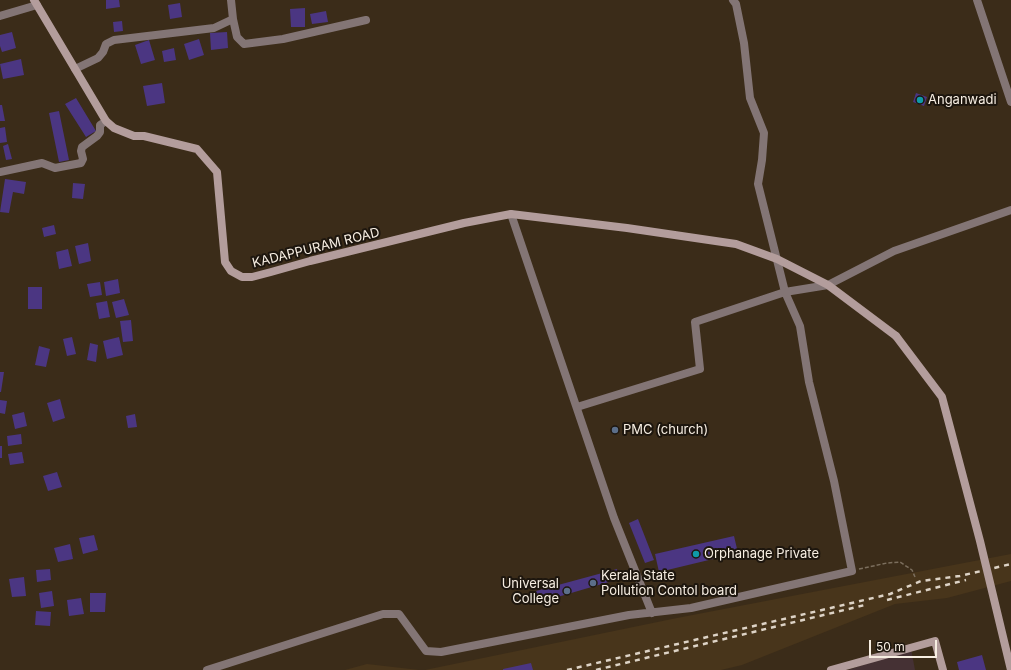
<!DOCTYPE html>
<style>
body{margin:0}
#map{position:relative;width:1011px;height:670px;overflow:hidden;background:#3b2c19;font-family:Inter,sans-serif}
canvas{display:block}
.scale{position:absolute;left:869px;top:640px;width:68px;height:18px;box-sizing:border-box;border:2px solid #f7eee2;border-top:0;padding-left:5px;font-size:12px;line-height:14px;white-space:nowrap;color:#f7eee2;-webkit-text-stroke:3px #1d160e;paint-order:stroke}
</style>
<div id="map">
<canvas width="1011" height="670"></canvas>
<div class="scale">50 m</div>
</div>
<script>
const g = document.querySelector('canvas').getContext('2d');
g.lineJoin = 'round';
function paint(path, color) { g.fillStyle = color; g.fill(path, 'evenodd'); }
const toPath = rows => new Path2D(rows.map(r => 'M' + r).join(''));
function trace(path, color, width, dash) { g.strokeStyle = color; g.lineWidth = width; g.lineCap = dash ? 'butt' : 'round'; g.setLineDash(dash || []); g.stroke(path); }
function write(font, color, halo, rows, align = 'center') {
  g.font = font + ' Inter,sans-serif'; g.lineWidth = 4; g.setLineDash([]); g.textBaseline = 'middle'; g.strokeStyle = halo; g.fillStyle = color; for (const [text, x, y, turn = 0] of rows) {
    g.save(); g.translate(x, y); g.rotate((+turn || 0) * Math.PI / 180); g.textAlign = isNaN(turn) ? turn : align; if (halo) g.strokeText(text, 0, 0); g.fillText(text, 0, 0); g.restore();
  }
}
paint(toPath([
 [911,649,915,670,848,670]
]), '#453134');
paint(toPath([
 [1011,554,1011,581,947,598,895,604,742,665,721,670,425,670,677,618],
 [367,664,419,670,345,670]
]), '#48351b');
paint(toPath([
 [106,0,119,0,120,7,106,9],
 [180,3,182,17,170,19,168,5],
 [305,8,305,27,291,27,290,9],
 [326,11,328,22,312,24,310,14],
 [122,21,123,31,114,32,113,22],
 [12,32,16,48,2,52,0,46,0,35],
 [227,32,228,48,211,50,210,33],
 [199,39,204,55,189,60,184,44],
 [149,40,155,60,141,64,135,45],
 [174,48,176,60,164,62,162,51],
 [21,59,24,75,3,79,0,64],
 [162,83,165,103,147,106,143,86],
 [916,93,927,97,924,106,913,102],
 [76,98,96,131,86,137,65,104],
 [0,105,2,105,5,121,0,121],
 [59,111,69,160,59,162,49,113],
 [5,127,7,142,0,143,0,128],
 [8,144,12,159,6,160,3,146],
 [5,179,26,182,24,194,13,192,9,213,0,212],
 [73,183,85,184,83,199,72,198],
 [54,225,56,234,44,237,42,228],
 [88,243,91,261,79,264,75,246],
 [68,249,72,266,59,269,56,252],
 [118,279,120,293,106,296,104,282],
 [100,282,102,295,90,297,87,284],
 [28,287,42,287,42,309,28,309],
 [124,299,129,315,116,318,112,302],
 [107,301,110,317,99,319,96,303],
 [131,320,133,341,123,342,120,321],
 [72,337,76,354,67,356,63,339],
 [119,337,123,355,107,359,103,341],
 [90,343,98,345,96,362,87,360],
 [39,346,50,349,46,367,35,365],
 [0,372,4,372,1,392,0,392],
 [60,399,65,418,53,422,47,403],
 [0,400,7,401,5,414,0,413],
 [24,412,27,426,15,429,12,415],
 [135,414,137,427,128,428,126,416],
 [21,434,22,444,8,446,7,436],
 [0,446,2,446,2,458,0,458],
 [22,452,24,463,10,465,8,454],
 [57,472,62,487,48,491,43,476],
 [638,519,654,560,645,563,629,523],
 [94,535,98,550,83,554,79,538],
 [734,536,738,553,659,572,655,554],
 [70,544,73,559,58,562,54,548],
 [50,569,51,580,37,582,36,570],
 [617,569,619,579,537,603,536,591],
 [24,577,26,596,12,597,9,579],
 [52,591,54,606,41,608,39,593],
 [90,593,106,593,105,612,90,612],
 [81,598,84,614,69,616,67,600],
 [36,611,51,612,50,626,35,625],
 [982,655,986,670,959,670,957,662],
 [531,663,533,670,503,670,503,669]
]), '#4b3682');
trace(toPath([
 [859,569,887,563,900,562,912,570,915,577]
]), '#7b6e5d', 1.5, [4, 2]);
trace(toPath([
 [977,0,1011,102],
 [0,16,37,5],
 [233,19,237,37,244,44,283,39,366,20],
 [75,69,98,58,103,52,106,44,114,40,214,28,233,19,231,0],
 [0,172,42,163,55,168,81,163,83,159,81,151,82,147,97,136,100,132,100,125,106,121],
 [511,214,614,518,652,613],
 [577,407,700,369,695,322,785,292,828,285,894,251,1011,210],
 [207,670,383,614,399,614,426,651,441,652,629,615,691,608,852,571,834,481,809,382,800,326,785,292,758,184,762,160,764,133,750,98,744,43,736,4,733,0]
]), '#837575', 8);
trace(toPath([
 [34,0,106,121,114,128,134,136,144,136,197,149,217,172,225,262,231,271,242,277,252,277,271,272,310,261,464,223,511,214,627,228,736,244,777,259,828,285,896,336],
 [831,670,935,641,943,670]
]), '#b39d9c', 8);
trace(toPath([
 [887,600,966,580],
 [567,670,890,594,921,581,960,576,1011,564],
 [596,670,865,605]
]), '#ddd3c6', 2.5, [5, 5]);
trace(toPath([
 [896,336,942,397,980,541,1011,670]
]), '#b39d9c', 8);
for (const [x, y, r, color] of [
 [920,100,4,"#0f9aa8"],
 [615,430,4,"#5c6f8a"],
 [696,554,4,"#0f9aa8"],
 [593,583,4,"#5c6f8a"],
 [567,591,4,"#5c6f8a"]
]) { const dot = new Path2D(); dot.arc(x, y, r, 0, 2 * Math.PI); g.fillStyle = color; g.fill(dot); trace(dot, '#1d160e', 1.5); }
write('13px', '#f7eee2', '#1d160e', [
 ["Anganwadi",928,100],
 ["PMC (church)",623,430],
 ["Orphanage Private",704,554],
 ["Kerala State",601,576],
 ["Pollution Contol board",601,591],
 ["Universal",559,584,"right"],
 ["College",559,599,"right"]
], 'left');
write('13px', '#f7eee2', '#1d160e', [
 ["KADAPPURAM ROAD",316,248,-14]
]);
</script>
